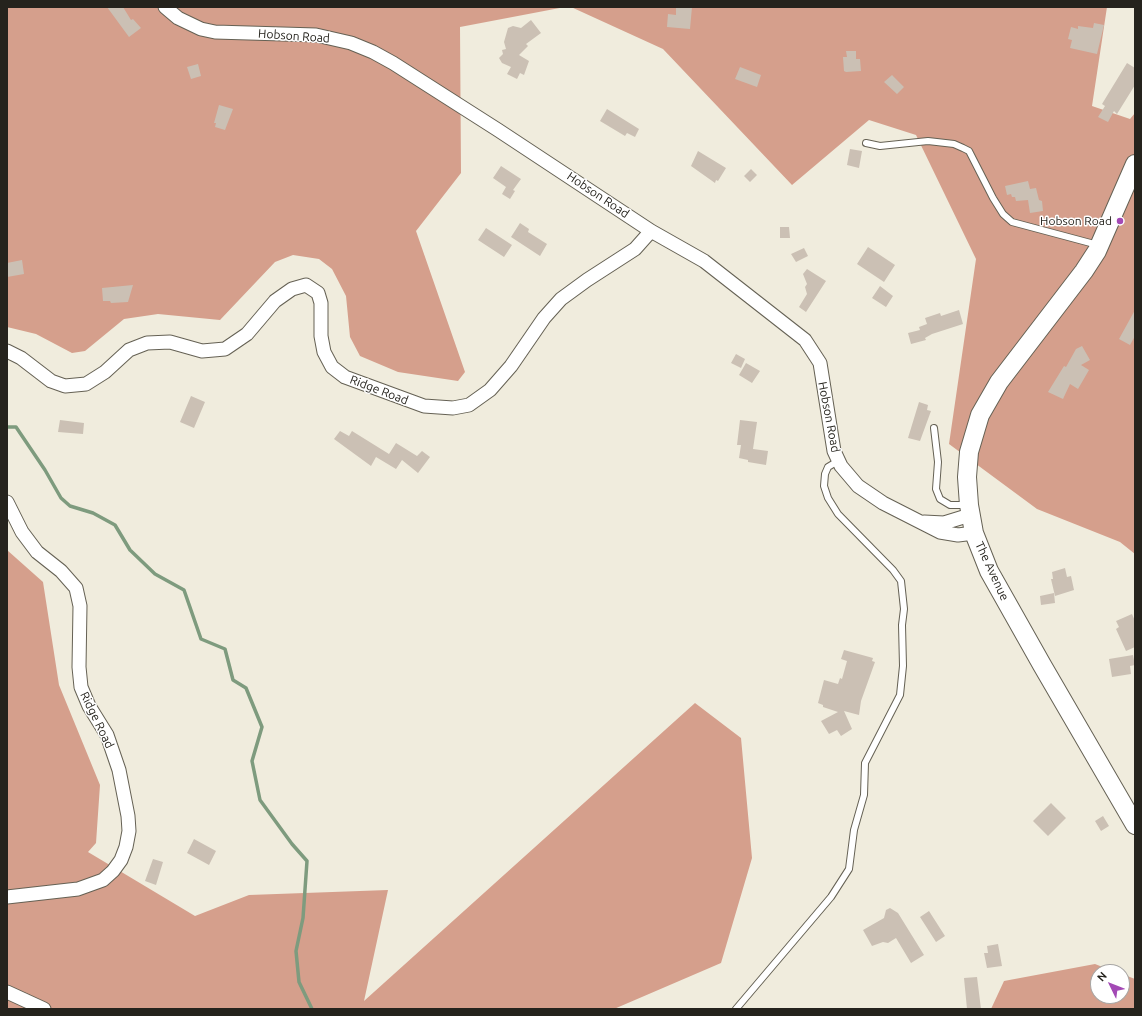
<!DOCTYPE html>
<style>
body{margin:0}
#map{position:relative;width:1142px;height:1016px;overflow:hidden;background:#f0ecdd;font-family:Ubuntu,sans-serif}
canvas{display:block}
.frame{position:absolute;inset:0;border:8px solid #25231d;pointer-events:none}
.north{position:absolute;left:1090px;top:964px;width:40px;height:40px;box-sizing:border-box;background:#fff;border:1px solid #a8a7a5;border-radius:50%;rotate:313deg;font-size:11px;font-weight:700;line-height:16px;text-align:center;color:#25231d}
.north::after{content:'';display:block;margin:auto;width:14px;height:18px;background:#a349b5;clip-path:polygon(50% 0,100% 100%,50% 72%,0 100%)}
</style>
<div id="map">
<canvas width="1142" height="1016"></canvas>
<div class="frame"></div>
<div class="north">N</div>
</div>
<script>
const g = document.querySelector('canvas').getContext('2d');
g.lineJoin = 'round';
function paint(path, color) { g.fillStyle = color; g.fill(path, 'evenodd'); }
const toPath = rows => new Path2D(rows.map(r => 'M' + r).join(''));
function trace(path, color, width, dash) { g.strokeStyle = color; g.lineWidth = width; g.lineCap = dash ? 'butt' : 'round'; g.setLineDash(dash || []); g.stroke(path); }
function write(font, color, halo, rows, align = 'center') {
  g.font = font + ' Ubuntu,sans-serif'; g.lineWidth = 3; g.setLineDash([]); g.textBaseline = 'middle'; g.strokeStyle = halo; g.fillStyle = color; for (const [text, x, y, turn = 0] of rows) {
    g.save(); g.translate(x, y); g.rotate((+turn || 0) * Math.PI / 180); g.textAlign = isNaN(turn) ? turn : align; if (halo) g.strokeText(text, 0, 0); g.fillText(text, 0, 0); g.restore();
  }
}
paint(toPath([
 [7,7,565,7,460,27,461,173,416,231,465,372,458,381,398,372,360,356,350,337,346,296,332,269,319,259,293,255,275,262,220,320,158,314,124,319,85,351,72,353,36,334,7,327],
 [571,7,1107,7,1092,106,1130,119,1135,113,1135,554,1120,542,1037,509,949,444,976,259,916,135,869,120,792,185,663,49],
 [7,550,43,582,59,685,100,785,96,843,88,852,195,916,249,895,388,890,364,1001,695,703,741,738,752,858,721,963,614,1009,7,1009],
 [1095,964,1115,972,1098,972,1098,996,1122,996,1122,974,1135,979,1135,1009,991,1009,1004,981]
]), '#d59f8c');
trace(toPath([
 [7,427,16,427,45,470,61,498,70,506,93,513,115,525,130,550,155,574,184,590,201,639,225,649,233,680,246,688,262,727,252,761,260,800,292,844,307,861,303,918,296,951,299,982,312,1009]
]), '#7e9b7e', 3.5);
paint(toPath([
 [107,7,123,7,131,20,133,19,141,28,129,37],
 [676,7,692,7,690,29,667,27,668,14,676,15],
 [531,20,541,33,526,44,528,46,519,55,529,61,524,75,520,73,517,79,507,74,511,67,502,63,499,58,503,54,502,50,506,49,504,42,508,28,513,26,521,28],
 [1094,23,1104,25,1097,54,1070,48,1072,40,1068,39,1071,27,1078,29,1078,26,1093,28],
 [846,51,856,51,856,59,860,59,861,71,846,72,844,71,843,57,847,57],
 [1127,63,1135,68,1135,85,1117,114,1114,111,1108,122,1098,117,1105,106,1102,104],
 [198,64,201,76,191,79,187,67],
 [740,67,761,75,757,87,735,79],
 [892,75,904,87,897,94,884,82],
 [219,105,233,109,225,130,215,127,216,123,214,123],
 [607,109,639,129,635,137,627,133,625,136,600,121],
 [850,149,862,151,859,168,847,165],
 [698,151,726,168,718,181,716,180,715,183,691,166],
 [501,166,521,179,513,190,515,191,510,199,502,194,506,187,493,178],
 [751,169,757,175,750,182,744,176],
 [1028,181,1030,189,1036,188,1039,200,1042,201,1043,211,1030,213,1028,200,1016,201,1015,197,1012,197,1011,194,1007,195,1005,186],
 [520,223,529,229,528,232,547,244,540,256,511,237],
 [780,227,789,227,790,238,780,238],
 [486,228,512,245,504,257,478,240],
 [868,247,895,265,884,282,857,264],
 [804,248,808,256,796,262,791,254],
 [22,260,24,274,7,277,7,263],
 [807,269,826,281,806,312,799,307,807,294,805,287,807,284,803,274],
 [133,285,128,302,111,303,110,301,103,301,102,288],
 [880,286,893,296,886,307,872,298],
 [959,310,963,324,932,334,925,338,926,340,911,344,908,333,920,330,919,327,927,324,925,318,940,313,941,316],
 [1135,310,1135,336,1130,345,1119,339],
 [1082,346,1090,360,1081,365,1089,370,1078,389,1070,384,1063,399,1048,392,1064,366,1066,367,1076,349],
 [736,354,745,359,741,368,731,363],
 [746,363,760,371,752,383,739,375],
 [191,396,205,402,194,428,180,422],
 [919,402,928,405,927,410,931,411,920,441,908,438],
 [60,420,84,423,83,434,58,432],
 [740,420,757,422,753,449,768,451,766,465,748,462,748,460,739,458,741,445,737,445],
 [340,431,349,436,352,431,389,454,396,443,417,456,422,451,430,457,418,473,402,460,396,469,376,457,371,466,334,439],
 [1065,568,1067,577,1071,576,1074,590,1055,596,1051,579,1053,579,1052,572],
 [1054,593,1055,603,1041,605,1040,596],
 [1132,614,1135,621,1135,647,1126,651,1116,629,1119,627,1116,621],
 [844,650,873,658,872,661,875,662,861,701,859,715,844,711,852,729,841,736,837,730,829,734,821,721,838,712,823,707,823,705,818,703,824,680,838,684,840,678,842,679,847,661,841,659],
 [1133,655,1135,665,1130,666,1131,674,1112,677,1109,659],
 [1051,803,1066,818,1048,836,1033,821],
 [1103,816,1109,826,1101,831,1095,821],
 [194,839,216,851,209,865,187,853],
 [153,859,163,862,156,885,145,881],
 [890,908,898,913,924,955,911,963,896,938,888,943,883,942,872,946,863,930,884,918,886,910],
 [929,911,945,936,936,942,920,917],
 [998,944,1002,966,987,968,984,953,988,953,987,946],
 [977,977,981,1009,967,1009,964,978]
]), '#cbc0b4');
const lane = toPath([
 [866,143,880,146,928,141,954,144,963,148,969,151,993,198,1003,214,1012,222,1098,245],
 [934,428,938,462,936,489,940,499,950,505,967,505],
 [736,1009,831,897,849,869,854,830,864,795,865,763,900,695,903,666,902,625,904,609,901,581,893,570,838,514,828,498,824,486,825,474,828,467,838,461]
]);
const street = toPath([
 [165,7,178,18,201,29,215,32,316,35,351,43,373,52,393,63,498,130,651,231,704,261,805,340,820,363,834,451,841,466,858,486,883,503,940,532,958,535,974,533],
 [7,351,21,358,51,381,65,386,86,384,105,372,129,350,147,343,170,342,202,351,225,349,247,334,275,301,292,289,306,285,318,293,321,303,321,336,324,352,332,367,345,377,424,406,453,408,469,405,490,390,511,366,544,318,561,299,587,280,635,249,651,231],
 [7,502,22,532,37,552,61,571,76,588,80,606,79,667,81,687,89,706,107,735,119,770,128,816,129,831,126,847,121,860,113,871,103,880,78,889,7,897],
 [924,522,944,523,970,515],
 [7,992,44,1009]
]);
const secondary = toPath([
 [1135,164,1097,251,1084,271,999,382,980,415,969,452,967,477,969,505,974,533,989,571,1042,665,1135,825]
]);
trace(lane, '#656154', 8);
trace(street, '#656154', 15);
trace(secondary, '#656154', 20);
trace(lane, '#fff', 6);
trace(street, '#fff', 13);
trace(secondary, '#fff', 18);
for (const [x, y, r, color] of [
 [1120,221,4,"#a349b5"]
]) { const dot = new Path2D(); dot.arc(x, y, r, 0, 2 * Math.PI); g.fillStyle = color; g.fill(dot); trace(dot, '#fff', 1.5); }
write('12px', '#25231d', '#fff', [
 ["Hobson Road",294,36,4],
 ["Hobson Road",598,195,34],
 ["Ridge Road",379,390,21],
 ["Hobson Road",829,417,79],
 ["The Avenue",992,571,65],
 ["Ridge Road",97,720,64]
]);
write('12px', '#25231d', '#fff', [
 ["Hobson Road",1112,221]
], 'right');
</script>
